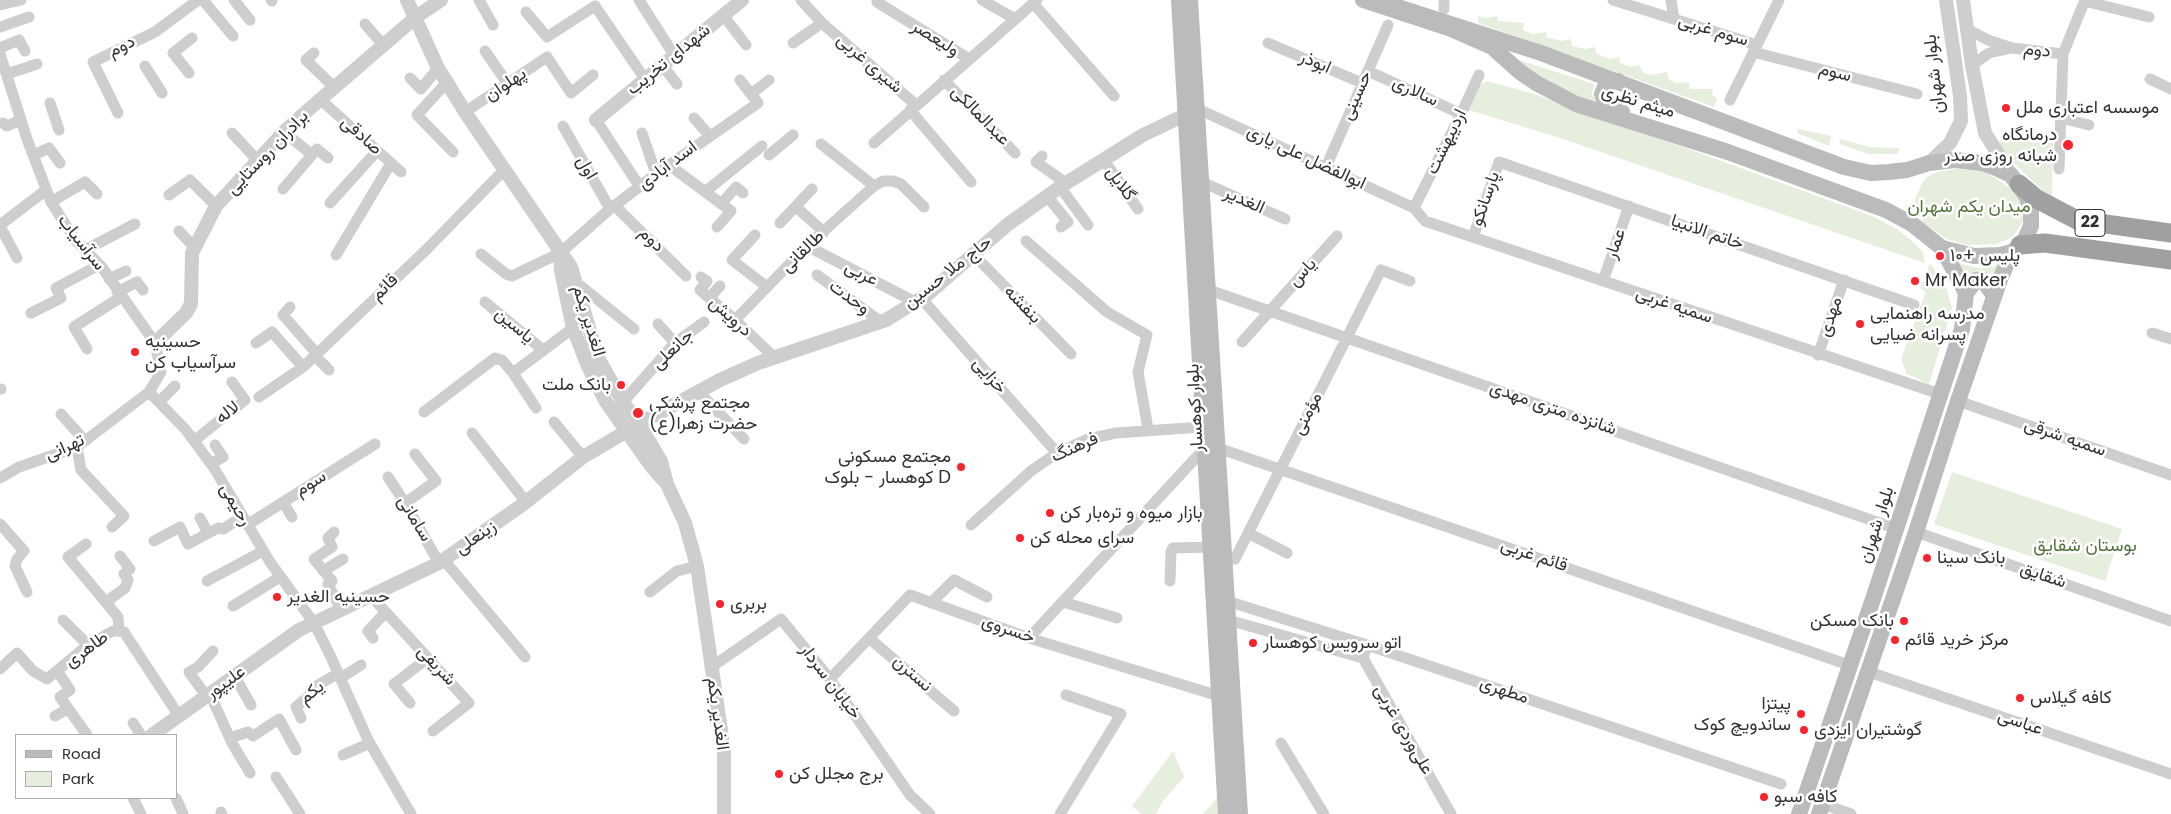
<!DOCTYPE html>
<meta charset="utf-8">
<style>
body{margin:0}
#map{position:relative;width:2171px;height:814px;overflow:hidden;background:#fff;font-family:Poppins,sans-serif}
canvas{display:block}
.legend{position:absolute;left:15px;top:734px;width:162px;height:65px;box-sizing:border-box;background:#fff;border:1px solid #adadad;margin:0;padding:6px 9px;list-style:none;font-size:15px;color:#313131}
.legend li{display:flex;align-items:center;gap:10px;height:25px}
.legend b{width:25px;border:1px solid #adadad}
</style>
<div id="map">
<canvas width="2171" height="814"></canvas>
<ul class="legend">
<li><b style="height:6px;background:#bbb"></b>Road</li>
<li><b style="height:14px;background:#e6efde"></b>Park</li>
</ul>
</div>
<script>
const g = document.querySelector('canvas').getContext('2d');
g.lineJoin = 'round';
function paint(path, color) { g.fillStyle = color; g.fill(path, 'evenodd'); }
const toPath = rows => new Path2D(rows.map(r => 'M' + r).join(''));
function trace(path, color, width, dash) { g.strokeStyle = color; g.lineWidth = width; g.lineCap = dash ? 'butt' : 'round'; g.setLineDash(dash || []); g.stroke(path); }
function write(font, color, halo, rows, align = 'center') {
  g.font = font + ' Poppins,Vazirmatn,sans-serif'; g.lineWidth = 5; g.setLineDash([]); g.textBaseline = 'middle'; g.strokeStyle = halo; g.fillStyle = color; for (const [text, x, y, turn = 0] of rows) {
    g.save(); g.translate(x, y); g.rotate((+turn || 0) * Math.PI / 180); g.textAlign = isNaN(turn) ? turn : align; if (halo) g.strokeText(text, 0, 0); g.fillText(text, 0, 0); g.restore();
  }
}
paint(toPath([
 [1478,16,1485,18,1497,16,1498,21,1524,23,1523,30,1532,34,1547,32,1546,37,1561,41,1571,39,1572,46,1585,49,1595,47,1596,53,1609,59,1619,57,1620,63,1630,67,1639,65,1643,72,1650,75,1667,72,1669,80,1676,83,1689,82,1690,89,1713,89,1712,95,1717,98,1714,107,1478,23],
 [1513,58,1594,84,1592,94,1595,99,1604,107,1567,93],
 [1487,81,1534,94,1612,121,1872,216,1897,229,1912,241,1923,252,1925,263,1557,137,1469,110,1480,85],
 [1798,129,1831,136,1829,146,1797,133],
 [2053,134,2052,199,2027,176,2002,150,1997,142],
 [1841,139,1870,147,1899,148,1898,154,1868,154,1839,144],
 [1957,169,1978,170,1990,175,2013,190,2022,204,2023,221,2013,237,1997,244,1967,245,1947,239,1924,224,1916,210,1915,199,1922,183,1927,177,1937,172],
 [1954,262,1979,268,1993,267,1998,263,1990,284,1967,287],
 [1930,263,1945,284,1952,308,1929,384,1907,374,1901,359,1926,292,1920,288],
 [1952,472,2122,529,2105,581,1934,524],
 [1173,751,1184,777,1162,802,1156,814,1142,814,1132,806],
 [1217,798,1218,814,1203,814]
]), '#e6efde');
trace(toPath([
 [203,0,233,36],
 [234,0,250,20],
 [271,0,272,1],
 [479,0,493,25],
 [639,0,674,55],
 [801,0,822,23,916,105],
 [982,0,1015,19],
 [1444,0,1444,9],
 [1613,0,1757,45],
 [1671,0,1674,19],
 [2084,1,2149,17],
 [877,2,969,59],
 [1033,3,1114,96],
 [0,5,21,0],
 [526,12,547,37,595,6,645,79],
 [723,15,746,45],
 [365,24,384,46],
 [0,27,29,17],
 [1967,29,1988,40,2012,48,2063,54],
 [793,43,822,23],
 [1268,43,1362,83],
 [0,48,19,40,25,51],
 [485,51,508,84],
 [1753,52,1917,94],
 [314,53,306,60,335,88],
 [0,54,27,139,51,202,76,241,101,266,155,343,161,372,149,392,77,447,19,467,0,478],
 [662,65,677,84],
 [1972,65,1989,53,2012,48],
 [145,66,162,93],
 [1368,71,1461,114],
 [189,73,173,53,192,38],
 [7,74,37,64],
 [410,78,421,89,438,68],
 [2150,79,2171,89],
 [944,80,1015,153],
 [448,81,417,115,453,152],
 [751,94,769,80],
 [321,100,401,172],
 [1730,100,1779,0],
 [50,103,59,130],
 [1198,109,1414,208,1425,221,1940,394],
 [910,110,971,182],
 [465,112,547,57,571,93,593,75],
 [118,113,93,62,155,32,198,0],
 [694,118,709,135],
 [2061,118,2089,125],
 [596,120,640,187],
 [3,123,7,126,21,120],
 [563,126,610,209],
 [284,132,311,154],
 [232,133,258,161],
 [642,133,656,174],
 [874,143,1037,0],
 [821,144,874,186],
 [34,155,49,148,60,163],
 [769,155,793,135],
 [1042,156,1036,162,1066,183],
 [1103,159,1138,209],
 [669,165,731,211,717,227],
 [1326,167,1388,25],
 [2059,169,2063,54,2085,0],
 [1202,182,1285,219],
 [1060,187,1088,225],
 [283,189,317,149,328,158],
 [706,191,762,146],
 [169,195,190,180,216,206],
 [1047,196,1068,222,1061,227],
 [51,202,85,182,97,194],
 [330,203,377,151],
 [722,203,736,187,743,193],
 [615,206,686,276],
 [796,207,824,232],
 [1414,208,1461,114,1479,75],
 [780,223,812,189],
 [0,225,46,190],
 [0,226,17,258],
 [179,231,194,247],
 [755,235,732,260,767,287],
 [1473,237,1499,162,1914,305],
 [1026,241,1107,312,1147,335,1138,372,1148,429],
 [807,246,915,302],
 [85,250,135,224],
 [481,254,506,274,512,276,560,253,610,209,656,174,758,103,740,80],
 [336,255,391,163],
 [974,255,1071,354],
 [817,275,881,322],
 [701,277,707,281,700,290,735,320,774,357],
 [109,279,126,271],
 [1603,281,1629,206],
 [577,283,634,329],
 [1209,290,1897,529],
 [117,292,137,282,143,290],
 [709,298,720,286],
 [921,298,1057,453],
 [485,302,543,350],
 [290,307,283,315,317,354],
 [31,313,61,298,56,288,99,265],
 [735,320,807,246,874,186,883,181,893,181,901,184,924,207],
 [658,324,675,343],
 [2152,333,2171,339],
 [1242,342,1337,236],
 [256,343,272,332,303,367],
 [87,349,74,327,121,297],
 [1818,355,1844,280],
 [315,356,329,370],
 [513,373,573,328,586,323],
 [0,389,1,389],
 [149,392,186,430,214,468,270,562,314,623,330,655,368,740,411,814],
 [699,392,744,439],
 [259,397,303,367,427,249,504,170],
 [1958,401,2171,475],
 [159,402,175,386],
 [623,402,675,343,704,322],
 [424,412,495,358,502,360,513,373,536,408],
 [61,414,85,441],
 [554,422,583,457],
 [472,433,526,502],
 [194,441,245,400,232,382],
 [77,447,81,470,124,516,112,527],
 [1218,448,1849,665],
 [211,464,223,457,215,445],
 [388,477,405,503,439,563],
 [283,502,292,517],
 [405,503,436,481,415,454],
 [200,518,208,533],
 [0,524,24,551,17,559,15,566,27,592],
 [247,525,375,444],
 [971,525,1031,471,1057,453,1088,439,1116,433,1202,427],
 [334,532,328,538,332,547,314,559,332,581,328,584,341,610],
 [1916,532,2171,621],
 [1248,533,1287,553],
 [154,541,180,527,188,544,218,528,223,529,242,517],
 [86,544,68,557,118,617,119,631],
 [1235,559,1381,270,1410,281],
 [444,560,525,657],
 [323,571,343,559],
 [207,581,263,551],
 [1170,581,1171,552,1173,548,1210,547],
 [650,592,677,571,697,566],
 [371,596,469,703,433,731],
 [1227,601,1367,645,1781,784],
 [106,602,125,588,128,580,124,574,130,569,120,556],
 [1063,602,1117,618],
 [931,603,954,580,987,597],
 [233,606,280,577],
 [63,620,88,645],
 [1228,620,1363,658],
 [373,638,368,631,386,612],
 [869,638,954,711],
 [1029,638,1204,449],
 [1367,645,1363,658,1451,814],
 [710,668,781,619,830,679,910,795,930,814],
 [0,669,17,653,33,671,47,679,88,645,113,631,119,631,124,632,179,716],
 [58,672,70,690,60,697,87,735],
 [1869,672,2171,774],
 [235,677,251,705],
 [341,678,361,665],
 [830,679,910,595,1029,638,1219,696],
 [210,694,232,743,250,773],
 [207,697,189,672,198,667,213,651],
 [410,703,394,684,428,658],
 [55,716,68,709],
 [301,718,296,707,310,695,311,689,339,673],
 [133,723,141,735],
 [230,738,248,732,253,736,279,719,296,750],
 [1281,743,1324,814],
 [343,755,370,743],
 [276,777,300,814],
 [133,798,141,814],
 [176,798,183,814],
 [1823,804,1851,814],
 [221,812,222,814],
 [1060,814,1121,714,1066,695]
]), '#cecece', 11);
trace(toPath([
 [407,0,438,68,465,112,571,267,598,358,623,402,639,424,661,461,667,484,685,523,697,566,724,751,724,814],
 [1963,0,1972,65,1985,133,2011,175],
 [596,120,742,0],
 [1929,163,1950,143,1961,121,1960,96,1946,0],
 [560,253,561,271,573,328,587,364,606,402,651,466,665,482],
 [155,343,186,313,191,304,192,253,216,206,284,132,307,111,416,17,441,0],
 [152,735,299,630,439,563,522,505,583,457,639,424,720,380,758,363,886,320,928,294,1007,225,1060,187,1143,135,1185,115]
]), '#cecece', 14);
trace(toPath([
 [1179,0,1226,814],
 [1190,0,1240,814],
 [1363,0,1451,29,1492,47,1520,72,1538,84,1576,104,1728,152,1886,210,1912,224,1942,248,1974,256,2000,255,2012,252,2017,248,2025,239,2031,226,2031,211,2027,197,2011,175,1996,168,1982,163,1955,160,1929,163,1907,170,1889,172,1871,173,1844,167,1541,53,1376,0],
 [1618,81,1607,82,1602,94,1606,105,1622,112],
 [1966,293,1976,280,1983,280,1994,296],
 [1799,814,1873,599,1962,329,1966,293,1942,248],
 [1819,814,1916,532,1958,401,2001,277,2012,252]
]), '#bbb', 16);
trace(toPath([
 [2019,184,2037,199,2077,220,2171,233],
 [2020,245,2045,243,2171,260]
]), '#a0a0a0', 19);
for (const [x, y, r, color] of [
 [2006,108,5,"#f7242d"],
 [2068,145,6,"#f7242d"],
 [1940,256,5,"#f7242d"],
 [1915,281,5,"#f7242d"],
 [1860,324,5,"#f7242d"],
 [135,352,5,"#f7242d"],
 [621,385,5,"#f7242d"],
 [638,413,6,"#f7242d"],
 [961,467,5,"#f7242d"],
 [1050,513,5,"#f7242d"],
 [1020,538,5,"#f7242d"],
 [1927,558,5,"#f7242d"],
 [277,597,5,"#f7242d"],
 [720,604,5,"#f7242d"],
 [1904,621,5,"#f7242d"],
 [1895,640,5,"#f7242d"],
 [1253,643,5,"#f7242d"],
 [2020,698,5,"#f7242d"],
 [1801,714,5,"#f7242d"],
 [1804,730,5,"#f7242d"],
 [779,774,5,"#f7242d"],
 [1764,797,5,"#f7242d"]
]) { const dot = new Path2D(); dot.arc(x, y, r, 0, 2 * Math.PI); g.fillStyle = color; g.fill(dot); trace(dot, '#fff', 2); }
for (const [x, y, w] of [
 [2090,223,30]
]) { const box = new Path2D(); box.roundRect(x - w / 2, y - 13.5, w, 27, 4); g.fillStyle = '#fff'; g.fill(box); trace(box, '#313131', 1); }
write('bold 16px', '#313131', null, [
 ["22",2090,223]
]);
write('18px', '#313131', '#fff', [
 ["سوم غربی",1713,31,17],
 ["ولیعصر",935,39,32],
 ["دوم",122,47,-26],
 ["دوم",2037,51,6],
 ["شهدای تخریب",669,60,-39],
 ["ابوذر",1315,63,23],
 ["شیری غربی",869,64,41],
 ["سوم",1835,73,14],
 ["بلوار شهران",1935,74,-96],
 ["پهلوان",506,85,-34],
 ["سالاری",1415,92,25],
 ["حسینی",1357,96,-66],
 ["میثم نظری",1638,102,17],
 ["عبدالمالکی",980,116,46],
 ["صادقی",361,136,42],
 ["اردیبهشت",1447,142,-64],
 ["برادران روستایی",268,153,-46],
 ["ابوالفضل علی یاری",1306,158,25],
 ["اسد آبادی",668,166,-37],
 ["اول",586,168,60],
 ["گلایل",1120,184,55],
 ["پارسانکو",1486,199,-71],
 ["الغدیر",1244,201,24],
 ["خاتم الانبیا",1707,233,19],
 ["دوم",651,240,44],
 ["سرآسیاب",81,243,52],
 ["عمار",1616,244,-71],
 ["طالقانی",803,252,-44],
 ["حاج ملا حسین",948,273,-38],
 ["یاس",1303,273,-47],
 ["عربی",861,274,27],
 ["قائم",385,288,-44],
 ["وحدت",849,298,36],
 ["بنفشه",1022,305,46],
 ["سمیه غربی",1674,306,19],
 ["درویش",730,317,42],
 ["مهدی",1831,317,-71],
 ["الغدیر یکم",588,321,73],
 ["یاسین",514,326,40],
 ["جانعلی",673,350,-43],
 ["خزایی",989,376,49],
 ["بلوار کوهسار",1196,408,-93],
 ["شانزده متری مهدی",1553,409,19],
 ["لاله",228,413,-38],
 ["مؤمنی",1308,414,-63],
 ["سمیه شرقی",2065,438,19],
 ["تهرانی",65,448,-24],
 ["فرهنگ",1075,448,-24],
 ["سوم",311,484,-32],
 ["رحیمی",235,505,60],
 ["سامانی",414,519,59],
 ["بلوار شهران",1877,525,-72],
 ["زینعلی",476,538,-35],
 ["قائم غربی",1534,556,19],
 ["شقایق",2043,576,19],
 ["خسروی",1008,630,19],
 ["طاهری",87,650,-36],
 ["شریفی",436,666,47],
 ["نسترن",912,674,41],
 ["خیابان سردار",830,682,53],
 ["علیپور",226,683,-36],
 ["مطهری",1504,691,19],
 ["یکم",312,693,-40],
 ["الغدیر یکم",717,714,82],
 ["عباسی",2020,723,19],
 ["علی‌وردی غربی",1403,730,60]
]);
write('18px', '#313131', '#fff', [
 ["موسسه اعتباری ملل",2016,108],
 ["درمانگاه",2057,135,"right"],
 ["شبانه روزی صدر",2057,156,"right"],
 ["پلیس +۱۰",1950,256],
 ["Mr Maker",1925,281],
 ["مدرسه راهنمایی",1870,314],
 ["پسرانه ضیایی",1870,335],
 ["حسینیه",145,342],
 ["سرآسیاب کن",145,363],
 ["بانک ملت",611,385,"right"],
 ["مجتمع پرشکی",649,403],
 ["حضرت زهرا(ع)",649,424],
 ["مجتمع مسکونی",951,457,"right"],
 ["کوهسار - بلوک D",951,478,"right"],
 ["بازار میوه و تره‌بار کن",1060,513],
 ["سرای محله کن",1030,538],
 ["بانک سینا",1937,558],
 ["حسینیه الغدیر",287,597],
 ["بربری",730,604],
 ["بانک مسکن",1894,621,"right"],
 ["مرکز خرید قائم",1905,640],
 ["اتو سرویس کوهسار",1263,643],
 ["کافه گیلاس",2030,698],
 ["پیتزا",1791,704,"right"],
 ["ساندویچ کوک",1791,725,"right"],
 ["گوشتیران ایزدی",1814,730],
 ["برج مجلل کن",789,774],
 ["کافه سبو",1774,797]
], 'left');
write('18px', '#527239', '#fff', [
 ["میدان یکم شهران",1969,207],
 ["بوستان شقایق",2085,546]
]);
</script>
